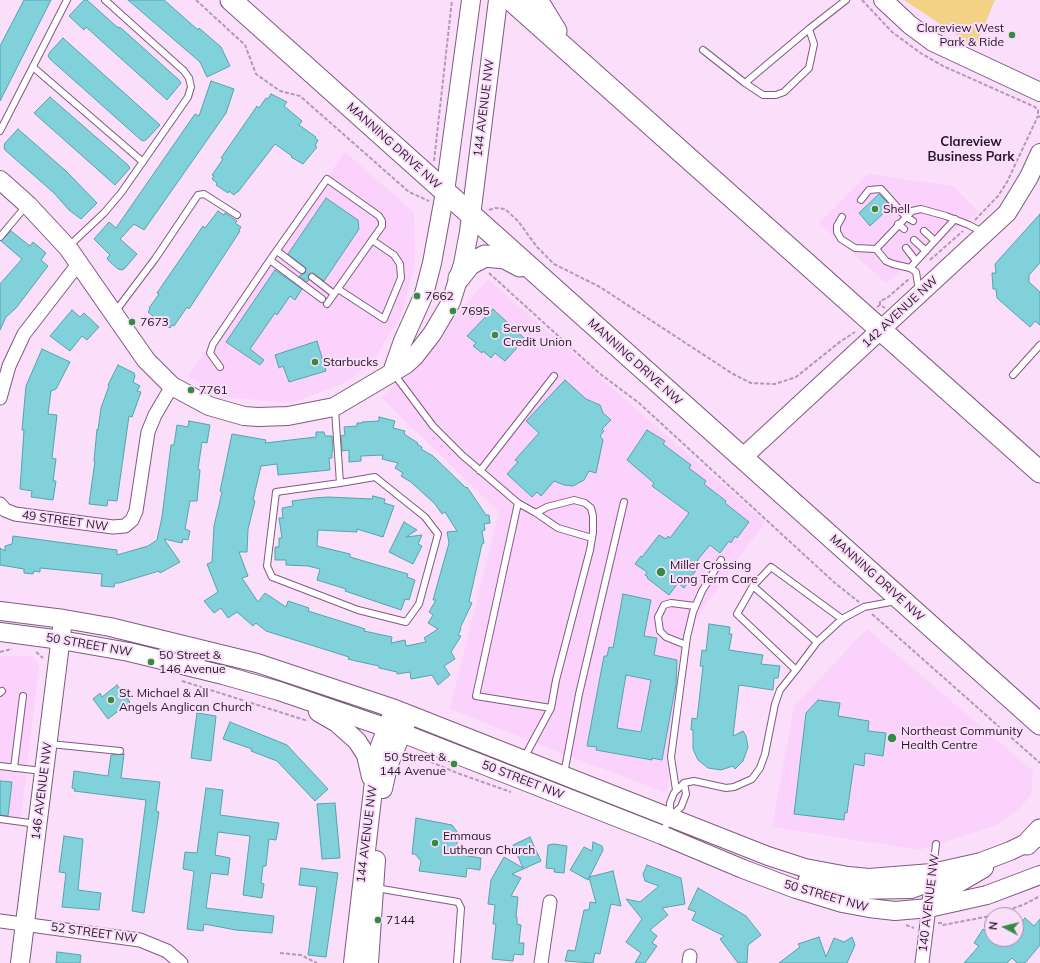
<!DOCTYPE html>
<style>
body{margin:0}
#map{position:relative;width:1040px;height:963px;overflow:hidden;background:#fadefa;font-family:Mulish,sans-serif}
canvas{display:block}
.north{position:absolute;left:984px;top:907px;width:40px;height:40px;box-sizing:border-box;background:#fadefa;border:1px solid #a58ea5;border-radius:50%;rotate:277deg;font-size:11px;font-weight:700;line-height:16px;text-align:center;color:#251526}
.north::after{content:'';display:block;margin:auto;width:14px;height:18px;background:#328d3e;clip-path:polygon(50% 0,100% 100%,50% 72%,0 100%)}
</style>
<div id="map">
<canvas width="1040" height="963"></canvas>
<div class="north">N</div>
</div>
<script>
const g = document.querySelector('canvas').getContext('2d');
g.lineJoin = 'round';
function paint(path, color) { g.fillStyle = color; g.fill(path, 'evenodd'); }
const toPath = rows => new Path2D(rows.map(r => 'M' + r).join(''));
function trace(path, color, width, dash) { g.strokeStyle = color; g.lineWidth = width; g.lineCap = dash ? 'butt' : 'round'; g.setLineDash(dash || []); g.stroke(path); }
function write(font, color, halo, rows, align = 'center') {
  g.font = font + ' Mulish,sans-serif'; g.lineWidth = 4; g.setLineDash([]); g.textBaseline = 'middle'; g.strokeStyle = halo; g.fillStyle = color; for (const [text, x, y, turn = 0] of rows) {
    g.save(); g.translate(x, y); g.rotate((+turn || 0) * Math.PI / 180); g.textAlign = isNaN(turn) ? turn : align; if (halo) g.strokeText(text, 0, 0); g.fillText(text, 0, 0); g.restore();
  }
}
paint(toPath([
 [345,152,414,212,415,265,401,315,375,358,347,382,292,403,224,397,188,376],
 [868,174,953,186,979,212,886,283,819,223],
 [488,279,765,522,693,623,667,793,550,749,450,709,499,512,382,398],
 [867,629,1033,771,1031,794,1021,807,997,825,919,850,772,827,794,706],
 [0,656,32,656,39,665,20,826,0,824]
]), '#fbd2fc');
paint(toPath([
 [904,0,995,0,975,47]
]), '#f3d187');
const building = toPath([
 [24,0,51,0,0,101,0,46,24,0],
 [84,0,87,0,117,27,121,28,179,80,181,83,167,100,86,27,84,30,69,16,84,0],
 [128,0,164,0,198,30,199,28,221,47,230,66,207,77,200,62,128,0],
 [63,38,160,125,147,139,144,141,141,140,50,59,48,56,50,52,63,38],
 [211,81,234,89,226,113,144,230,134,224,120,239,137,254,125,268,122,270,118,269,109,261,107,258,110,255,94,239,109,222,116,228,195,114,199,116,211,81],
 [271,94,287,102,284,106,302,121,299,125,316,137,315,138,318,140,315,146,317,147,303,164,291,157,292,156,275,144,238,192,237,192,234,195,229,191,228,193,216,185,217,183,212,179,214,176,212,175,223,159,221,158,257,106,259,108,266,98,268,99,271,94],
 [50,97,128,165,130,168,115,185,34,113,50,97],
 [18,129,66,171,97,203,81,219,69,210,54,193,5,150,4,147,5,143,18,129],
 [879,194,891,206,870,226,859,213,879,194],
 [326,198,358,220,359,229,324,281,312,273,308,275,309,280,307,282,299,276,305,273,306,268,288,254,326,198],
 [218,211,224,215,225,213,237,221,235,223,241,227,239,230,240,231,189,309,187,307,174,326,172,325,170,328,165,325,164,326,152,318,153,316,148,312,150,309,149,308,159,294,157,293,203,226,205,228,218,211],
 [1040,214,1040,263,1029,275,1029,282,1040,292,1040,325,1035,321,1030,327,997,298,996,289,993,289,992,273,996,273,995,264,1040,214],
 [11,231,30,246,33,242,46,253,41,260,48,266,16,308,6,317,0,330,0,284,22,259,1,241,11,231],
 [275,270,302,289,295,300,290,296,277,315,275,313,250,349,264,360,260,365,226,342,275,270],
 [493,309,525,339,505,361,495,353,491,358,483,351,482,353,473,346,476,343,467,336,493,309],
 [72,310,80,317,84,313,99,327,87,340,82,336,70,351,50,336,72,310],
 [317,341,326,371,289,382,283,366,279,368,275,355,317,341],
 [42,349,70,362,56,389,51,391,48,414,57,415,52,458,56,459,53,481,56,481,53,500,31,497,32,491,20,489,24,430,22,430,26,386,42,349],
 [118,365,134,373,135,376,133,382,140,386,137,391,141,392,132,417,129,416,117,501,108,500,107,506,89,504,95,461,94,461,97,429,98,430,101,408,109,386,108,385,118,365],
 [565,380,586,399,600,405,603,413,611,420,602,429,604,431,600,436,603,440,596,473,589,471,584,480,573,486,564,485,554,481,541,496,537,492,532,497,507,474,518,462,515,460,539,433,526,421,565,380],
 [379,417,395,421,393,428,405,431,404,434,418,443,417,444,422,447,421,449,433,456,466,488,467,487,486,515,489,515,490,523,484,524,485,530,482,531,484,543,482,544,469,602,472,603,460,628,461,629,458,635,461,636,451,652,455,659,444,666,450,675,438,685,432,675,411,679,410,672,397,674,397,672,379,668,379,666,356,661,348,659,349,657,266,631,256,623,253,626,237,612,228,618,221,608,214,613,204,601,218,592,207,564,212,562,214,526,222,492,220,491,232,434,266,440,265,443,316,437,316,432,324,432,325,436,332,436,333,451,332,451,332,458,329,458,330,470,278,475,277,464,261,466,253,500,255,501,248,529,247,552,239,552,248,576,242,578,258,602,265,593,286,607,288,601,309,608,308,611,356,626,365,629,364,631,392,637,391,643,405,640,406,646,426,642,424,638,438,629,428,623,433,615,429,612,436,600,433,600,449,543,447,532,457,531,445,512,442,514,435,504,411,482,401,476,403,473,395,468,398,463,382,459,383,455,361,456,361,461,349,462,349,450,342,451,341,436,345,435,344,427,357,426,357,423,362,423,362,422,379,421,379,417],
 [189,421,210,425,207,443,202,442,198,469,200,470,197,501,190,501,185,529,190,531,188,540,183,539,182,543,164,539,180,562,160,573,159,571,119,583,115,583,114,587,101,586,102,574,40,568,40,572,34,571,33,574,24,573,24,569,0,565,0,548,5,551,5,546,12,544,13,536,117,550,117,555,148,546,157,540,162,517,171,445,174,445,177,425,188,427,189,421],
 [647,430,665,441,663,444,691,465,689,468,706,481,704,484,726,501,725,503,749,522,737,538,735,536,731,543,729,541,720,553,710,545,699,558,695,565,698,567,684,588,678,583,669,595,647,578,648,577,645,575,647,572,635,564,641,556,642,557,659,535,666,539,668,536,670,538,689,513,652,486,654,483,627,460,647,430],
 [373,496,385,499,384,503,394,506,383,537,357,529,357,532,318,530,317,546,350,554,350,557,408,574,407,577,415,580,409,600,405,599,401,610,345,591,346,589,317,580,320,569,308,566,286,565,286,560,275,560,275,547,279,547,279,538,282,538,279,518,283,518,282,508,293,506,292,501,314,498,328,497,372,499,373,496],
 [404,522,417,530,406,537,422,535,418,544,422,546,413,564,389,552,404,522],
 [623,594,651,600,644,636,657,638,654,655,677,660,676,684,662,760,652,758,652,760,596,750,597,747,587,746,604,656,607,656,609,647,613,648,623,594],
 [626,675,651,680,641,732,617,728,626,675],
 [709,624,730,627,729,634,732,634,729,650,763,655,761,664,780,666,778,678,774,678,773,690,739,685,733,736,743,731,746,736,748,747,743,761,735,769,733,766,721,770,708,768,698,760,693,749,693,730,691,730,692,718,697,719,703,666,700,666,702,650,706,651,709,624],
 [117,685,130,702,108,719,93,699,100,693,102,697,117,685],
 [818,700,840,703,838,716,869,721,868,731,886,733,883,756,865,753,864,766,854,764,847,813,845,812,844,820,794,814,806,713,818,700],
 [197,713,216,716,211,761,191,758,197,713],
 [230,722,287,745,328,789,315,801,277,761,251,751,252,749,223,739,230,722],
 [124,754,121,778,160,782,156,811,159,812,144,913,132,911,146,800,74,791,75,789,72,788,74,771,108,776,111,755,124,754],
 [0,781,12,782,8,816,0,815,0,781],
 [206,788,223,790,220,815,279,823,276,840,269,839,266,866,263,866,261,883,264,884,262,898,243,895,250,836,218,832,215,855,230,858,228,875,211,873,206,908,274,916,272,933,236,930,204,924,203,931,187,929,194,871,183,869,185,852,197,853,206,788],
 [335,803,340,858,322,859,317,804,335,803],
 [416,818,452,825,458,833,456,854,481,858,480,870,467,868,466,877,419,871,421,861,415,854,412,854,416,818],
 [64,836,83,839,78,890,101,893,99,910,62,907,66,873,59,872,64,836],
 [530,837,541,861,512,874,521,878,511,896,518,897,516,917,517,917,517,924,521,925,519,943,524,943,523,955,514,954,513,961,492,959,496,924,493,924,495,905,488,904,491,880,504,857,523,868,513,845,530,837],
 [593,842,602,846,603,850,588,880,570,870,584,847,592,851,593,842],
 [554,844,567,846,564,873,554,872,555,869,546,868,548,845,554,844],
 [647,865,681,878,685,904,662,908,668,915,650,930,657,936,652,943,657,946,645,963,635,963,641,953,626,942,642,919,626,899,640,902,659,886,645,881,643,874,647,865],
 [301,868,338,873,326,957,308,955,317,887,299,885,301,868],
 [613,871,621,906,611,904,600,954,595,953,593,963,565,961,568,950,575,951,584,910,589,910,590,902,596,903,589,877,613,871],
 [698,888,746,916,761,935,748,945,747,963,738,963,720,939,724,936,692,920,696,912,688,909,698,888],
 [1025,918,1034,926,1040,919,1040,945,1025,963,1017,963,1012,958,1007,963,964,963,979,946,974,943,983,929,992,937,992,939,1016,939,1016,928,1025,918],
 [819,937,826,957,834,938,844,942,852,937,855,945,847,963,779,963,800,947,798,944,819,937],
 [57,952,81,955,80,963,56,963,57,952]
]);
paint(building, '#81d1db');
trace(building, '#53a4ad', 1);
const lane = toPath([
 [809,29,814,44,809,68,784,92,776,95,763,95,745,83,809,29,846,0],
 [703,50,745,83],
 [33,67,143,162],
 [0,131,67,0],
 [861,200,869,190,881,189,906,217,913,221],
 [842,217,837,226,837,232,841,239,855,248,876,249],
 [898,224,904,229],
 [924,231,935,241],
 [0,237,26,206],
 [914,240,926,251],
 [69,246,104,213,121,193,188,97,191,87,189,78,184,71,105,0],
 [906,248,916,261],
 [277,251,302,270],
 [910,268,955,219],
 [312,277,334,294],
 [338,289,384,319,401,278,400,264,394,255,372,240],
 [919,291,916,272,910,268,893,264,886,261,876,249,912,211,921,209,946,216,969,225,984,233],
 [322,299,270,260,327,179,379,216,382,221,382,226,327,304],
 [115,312,155,259,198,195,204,194,237,215],
 [220,367,210,353,213,344,270,260],
 [394,374,433,426,462,455,518,503,536,513,547,507,574,500,585,503,591,508,593,516,593,532,590,550,556,680,551,708,524,758],
 [1013,375,1040,345],
 [335,410,340,483,375,477,425,517,438,534,419,604,406,622,358,610,272,577,267,566,276,492,340,483],
 [480,471,554,376],
 [518,503,476,696,551,708],
 [536,513,558,528,592,538],
 [753,586,737,614,796,670,817,642],
 [842,619,771,567,753,586,817,642,842,619,864,607,896,601],
 [686,645,666,637,660,631,658,617,664,605,671,603,695,606],
 [0,693,2,691],
 [50,744,120,751],
 [0,766,42,771],
 [14,768,23,696],
 [564,774,579,694,624,502],
 [676,790,671,757,687,637,693,612,702,591,721,560],
 [670,816,670,803,674,793,684,783,694,781,726,788,734,787,752,779,760,768,765,754,775,704,780,690,796,670],
 [0,819,37,824],
 [662,834,670,817,681,807,686,794,684,783],
 [933,870,936,844],
 [376,888,458,902,461,908,457,963]
]);
const street = toPath([
 [0,398,9,366,24,334,79,263],
 [0,504,5,510,15,514,113,527,125,526,132,520,136,511,148,432,155,415,172,386],
 [0,921,140,940,167,951,181,963],
 [541,963,550,902],
 [689,963,690,956],
 [922,963,930,899]
]);
const secondary = toPath([
 [883,0,910,25,933,42,1040,92],
 [0,180,28,205,68,248,146,360,172,386,209,406,244,416,258,417,288,416,334,407,405,365,414,357,432,334,451,302,463,264,469,232,498,0],
 [392,372,403,341,424,294,432,263,445,192,471,0],
 [742,458,1007,213,1029,177,1040,153],
 [0,611,64,619,110,627,257,663,395,709,768,856,805,868,848,876,869,878,932,873,981,862,1010,851,1039,837],
 [0,632,61,640,129,652,223,675,279,691,402,733,662,835,743,869,796,889,842,903,869,908,895,911,929,908,987,895,1040,875],
 [318,712,337,723,357,741,366,755,371,777],
 [383,789,388,766,406,723],
 [807,882,852,890,911,889,922,885,928,881,932,873],
 [929,908,932,899,939,890,955,885,984,868],
 [20,963,62,628],
 [353,963,376,764,380,746,391,717],
 [369,963,376,860]
]);
const primary = toPath([
 [231,0,1040,724],
 [511,0,1040,472],
 [537,0,556,31],
 [459,278,470,264,485,256,505,258,520,266],
 [1027,844,1040,830]
]);
trace(lane, '#815982', 8);
trace(street, '#815982', 15);
trace(secondary, '#815982', 20);
trace(primary, '#815982', 23);
trace(toPath([
 [196,0,245,45,256,74,280,91,300,96,409,192,429,201],
 [862,0,892,32,922,54,943,66,1035,107,1038,110,1038,116,1040,117],
 [434,161,452,0],
 [489,210,495,208,505,209,518,221,537,247,554,264,600,287,733,374,751,383,775,384,796,377,841,341,855,332],
 [975,220,998,196,1007,182,1038,116],
 [930,260,963,231],
 [489,273,599,373,639,403,836,584,859,602],
 [880,305,880,301,887,298,909,279],
 [877,307,880,305,885,308],
 [872,614,1040,763],
 [0,652,12,649],
 [36,652,43,658],
 [182,681,308,721],
 [408,754,415,755,457,773,511,792],
 [938,923,942,923,943,925,990,916,1023,905,1040,896],
 [906,925,914,928],
 [280,953,301,955,317,963]
]), '#b29ab3', 2, [4, 2]);
trace(lane, '#fff', 6);
trace(street, '#fff', 13);
trace(secondary, '#fff', 18);
trace(primary, '#fff', 21);
for (const [x, y, r, color] of [
 [1012,35,4,"#328d3e"],
 [875,209,4,"#328d3e"],
 [417,296,4,"#328d3e"],
 [453,311,4,"#328d3e"],
 [132,322,4,"#328d3e"],
 [495,335,4,"#328d3e"],
 [315,362,4,"#328d3e"],
 [191,390,4,"#328d3e"],
 [661,572,5,"#328d3e"],
 [151,662,4,"#328d3e"],
 [111,700,4,"#328d3e"],
 [892,738,5,"#328d3e"],
 [454,764,4,"#328d3e"],
 [435,843,4,"#328d3e"],
 [378,920,4,"#328d3e"]
]) { const dot = new Path2D(); dot.arc(x, y, r, 0, 2 * Math.PI); g.fillStyle = color; g.fill(dot); trace(dot, '#fadefa', 1.5); }
write('12px', '#251526', '#fadefa', [
 ["Clareview West",1004,28,"right"],
 ["Park & Ride",1004,42,"right"],
 ["Shell",883,209],
 ["7662",425,296],
 ["7695",461,311],
 ["7673",140,322],
 ["Servus",503,328],
 ["Credit Union",503,342],
 ["Starbucks",323,362],
 ["7761",199,390],
 ["Miller Crossing",670,565],
 ["Long Term Care",670,579],
 ["50 Street &",159,655],
 ["146 Avenue",159,669],
 ["St. Michael & All",119,693],
 ["Angels Anglican Church",119,707],
 ["Northeast Community",901,731],
 ["Health Centre",901,745],
 ["50 Street &",446,757,"right"],
 ["144 Avenue",446,771,"right"],
 ["Emmaus",443,836],
 ["Lutheran Church",443,850],
 ["7144",386,920]
], 'left');
write('12px', '#251526', '#fadefa', [
 ["144 AVENUE NW",484,108,-83],
 ["MANNING DRIVE NW",394,146,42],
 ["142 AVENUE NW",900,312,-43],
 ["MANNING DRIVE NW",635,362,42],
 ["49 STREET NW",65,521,8],
 ["MANNING DRIVE NW",877,578,42],
 ["50 STREET NW",89,645,10],
 ["50 STREET NW",523,780,21],
 ["146 AVENUE NW",42,791,-83],
 ["144 AVENUE NW",367,834,-83],
 ["50 STREET NW",826,896,16],
 ["140 AVENUE NW",929,903,-83],
 ["52 STREET NW",94,933,8]
]);
write('bold 13px', '#251526', '#fadefa', [
 ["Clareview",971,142],
 ["Business Park",971,157]
]);
</script>
